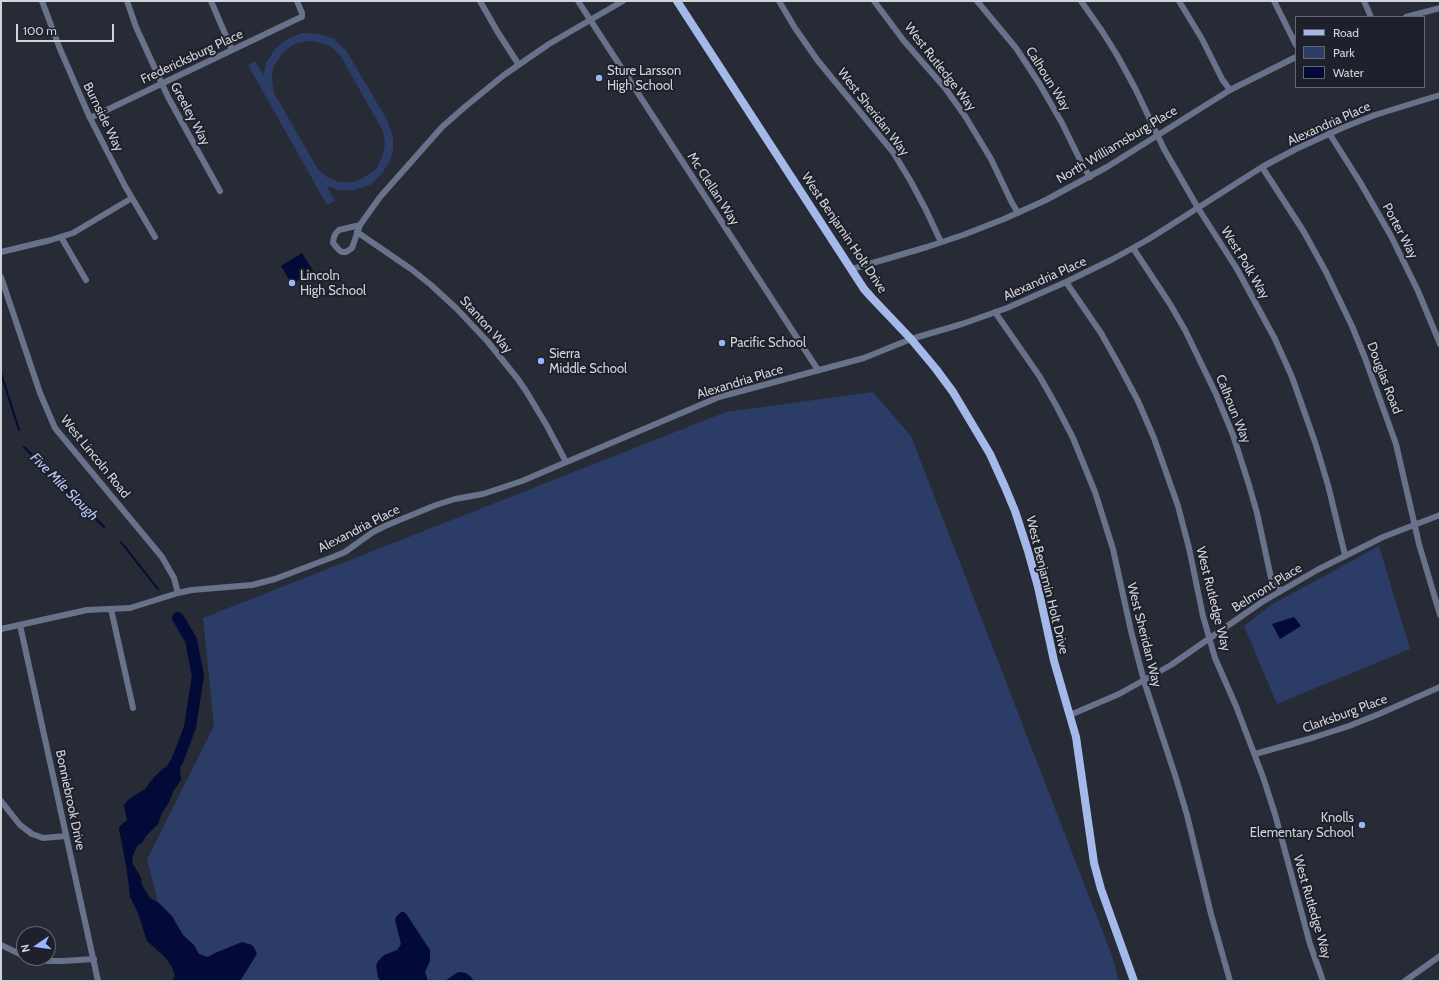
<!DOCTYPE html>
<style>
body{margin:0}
#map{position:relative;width:1441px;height:982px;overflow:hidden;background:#272b35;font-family:Cabin,sans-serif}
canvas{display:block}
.frame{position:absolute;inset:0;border:2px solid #d0d3d9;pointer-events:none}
.legend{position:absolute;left:1295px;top:16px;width:130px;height:72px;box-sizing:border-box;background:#1e212b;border:1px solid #656871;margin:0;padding:5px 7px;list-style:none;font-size:12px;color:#d0d3d9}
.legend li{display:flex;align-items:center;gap:8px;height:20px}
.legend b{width:20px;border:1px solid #656871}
.north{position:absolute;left:16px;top:926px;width:40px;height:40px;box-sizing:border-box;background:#1e212b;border:1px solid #656871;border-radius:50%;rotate:257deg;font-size:11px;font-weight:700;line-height:16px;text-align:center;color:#d0d3d9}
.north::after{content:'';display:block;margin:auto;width:14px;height:18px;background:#98b5fd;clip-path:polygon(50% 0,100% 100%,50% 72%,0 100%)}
.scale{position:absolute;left:16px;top:24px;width:98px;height:18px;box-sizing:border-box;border:2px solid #d0d3d9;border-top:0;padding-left:5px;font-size:12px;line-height:14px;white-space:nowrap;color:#d0d3d9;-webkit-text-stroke:3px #1e212b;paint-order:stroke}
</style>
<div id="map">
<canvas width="1441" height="982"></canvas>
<div class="frame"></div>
<ul class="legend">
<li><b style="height:5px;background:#a4b9ea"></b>Road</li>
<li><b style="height:11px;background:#2b3c67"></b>Park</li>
<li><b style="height:11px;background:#030a37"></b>Water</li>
</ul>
<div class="north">N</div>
<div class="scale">100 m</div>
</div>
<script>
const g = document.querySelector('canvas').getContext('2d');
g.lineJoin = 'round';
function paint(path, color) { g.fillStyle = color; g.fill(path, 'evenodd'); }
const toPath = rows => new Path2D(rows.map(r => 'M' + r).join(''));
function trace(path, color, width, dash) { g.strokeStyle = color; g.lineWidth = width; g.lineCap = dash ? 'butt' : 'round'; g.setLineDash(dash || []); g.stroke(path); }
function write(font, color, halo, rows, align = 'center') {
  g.font = font + ' Cabin,sans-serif'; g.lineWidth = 4; g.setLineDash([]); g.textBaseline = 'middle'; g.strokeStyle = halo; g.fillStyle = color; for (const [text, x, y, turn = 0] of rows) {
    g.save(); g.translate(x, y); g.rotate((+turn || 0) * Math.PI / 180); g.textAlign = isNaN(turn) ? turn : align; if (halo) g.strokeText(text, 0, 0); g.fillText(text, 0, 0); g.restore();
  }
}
paint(toPath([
 [302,33,319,34,326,36,334,39,346,50,387,120,393,136,393,152,390,160,382,174,370,185,354,190,338,190,327,186,335,201,327,205,248,65,255,61,264,75,266,63,275,49,287,39],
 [310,41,317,42,330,46,340,55,383,131,385,144,382,157,376,169,371,173,359,180,353,182,339,182,327,177,317,168,274,93,272,79,272,73,274,66,281,55,291,46,297,43],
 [873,392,911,436,1112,956,1119,981,178,981,147,859,214,726,203,618,726,412],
 [1379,546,1410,649,1277,704,1244,626,1271,605]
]), '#2b3c67');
paint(toPath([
 [302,253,313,271,292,284,281,266],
 [1294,617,1301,626,1280,639,1272,624],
 [178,764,180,768,181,780,174,790,169,802,162,813,158,824,146,836,142,843,137,846,132,858,133,864,141,878,142,885,150,898,159,903,172,916,183,935,194,945,199,954,208,957,215,953,242,942,252,945,255,949,257,954,240,981,172,981,175,976,172,967,165,957,147,941,138,913,130,897,127,871,119,829,120,826,127,820,124,805,130,798,145,789,154,777,164,768,171,765],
 [401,912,404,912,407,915,430,950,430,961,425,972,428,981,380,981,378,977,376,966,378,961,384,955,397,950,401,944,395,920,396,917],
 [459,972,466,973,470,976,474,981,445,981,455,974]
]), '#030a37');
trace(toPath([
 [1,373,19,430],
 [24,447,104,527],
 [121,542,158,589]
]), '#030a37', 2);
trace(toPath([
 [167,778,178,759,190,727,198,676,191,640,178,618]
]), '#030a37', 12);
trace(toPath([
 [42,1,60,49,90,118,125,186,155,237],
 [127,1,136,27,168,97,220,191],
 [211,1,232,50],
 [480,1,497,31,519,65],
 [578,1,818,370],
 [779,1,795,28,818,61,893,152,910,180,925,208,941,242],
 [874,1,904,41,945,88,965,116,991,159,1011,201,1018,213],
 [977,1,1016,48,1039,83,1062,123,1083,166,1090,177],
 [1081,1,1102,31,1117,55,1135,88,1164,149,1198,208,1237,269,1275,339,1292,377,1315,442,1328,485,1345,555],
 [1179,1,1202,39,1222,79,1230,90],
 [1274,1,1296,45],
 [1364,1,1371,17],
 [1406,17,1440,8],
 [90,118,299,18,302,17,302,13,297,1],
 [1329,133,1360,182,1391,236,1418,291,1440,344],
 [1262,167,1304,232,1326,272,1352,326,1365,358,1396,444,1419,544,1440,615],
 [360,225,339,230,336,233,334,237,333,243,339,250,342,252,346,252,352,248,360,225,380,197,442,127,466,106,504,75,549,44,623,1],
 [357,232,411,269,431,285,457,309,488,342,517,378,526,391,547,426,566,462],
 [61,237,86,280],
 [1133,248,1170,304,1185,330,1216,394,1233,435,1249,485,1257,513,1271,578,1281,591],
 [1,252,51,240,73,233,132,198],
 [852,269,927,247,963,235,1004,219,1046,200,1107,167,1230,90,1296,57],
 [1,277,40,393,55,428,162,557,174,578,178,593],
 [1066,282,1101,333,1120,367,1138,401,1154,438,1178,506,1189,548,1203,616,1215,658,1236,706,1263,777,1275,814,1310,944,1323,981],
 [995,312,1040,377,1057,407,1073,438,1095,492,1113,549,1131,631,1144,681,1176,778,1187,815,1211,914,1230,981],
 [111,609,133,708],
 [20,625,98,981],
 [1,629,87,610,130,608,178,593,192,590,252,585,275,579,333,557,345,552,373,532,385,526,436,505,455,499,483,494,522,481,719,397,864,358,911,339,962,324,1007,308,1066,282,1113,259,1149,239,1262,167,1296,149,1342,128,1375,115,1440,95],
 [1070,715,1119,694,1171,665,1262,602,1317,570,1383,537,1440,515],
 [1255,754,1312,738,1349,726,1379,714,1440,687],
 [1,801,20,825,32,834,43,838,66,836],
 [1,945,24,956],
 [32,958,46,961,63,961,94,959],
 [1405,981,1440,956]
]), '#68728a', 6);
trace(toPath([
 [677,1,864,289,872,298,911,339,936,369,953,392,990,454,1005,487,1015,511,1028,551,1038,587,1054,661,1076,737,1094,863,1101,889,1134,981]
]), '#a4b9ea', 8);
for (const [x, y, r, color] of [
 [599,78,4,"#98b5fd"],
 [292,283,4,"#98b5fd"],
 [722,343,4,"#98b5fd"],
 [541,361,4,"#98b5fd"],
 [1362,825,4,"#98b5fd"]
]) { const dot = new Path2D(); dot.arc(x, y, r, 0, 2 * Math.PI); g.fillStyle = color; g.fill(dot); trace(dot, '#1e212b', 1.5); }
write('13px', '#d0d3d9', '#1e212b', [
 ["Fredericksburg Place",192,57,-25],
 ["West Rutledge Way",940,67,52],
 ["Calhoun Way",1048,79,58],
 ["West Sheridan Way",873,112,52],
 ["Greeley Way",190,114,62],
 ["Burnside Way",103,117,64],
 ["Alexandria Place",1329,124,-24],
 ["North Williamsburg Place",1117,145,-31],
 ["Mc Clellan Way",713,189,57],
 ["Porter Way",1400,231,62],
 ["West Benjamin Holt Drive",844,233,56],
 ["West Polk Way",1245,263,59],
 ["Alexandria Place",1045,279,-24],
 ["Stanton Way",486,325,48],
 ["Douglas Road",1384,378,69],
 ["Alexandria Place",740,382,-17],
 ["Calhoun Way",1233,409,68],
 ["West Lincoln Road",95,457,51],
 ["Alexandria Place",359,529,-27],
 ["West Benjamin Holt Drive",1047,585,76],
 ["Belmont Place",1267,588,-32],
 ["West Rutledge Way",1213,599,76],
 ["West Sheridan Way",1144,635,76],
 ["Clarksburg Place",1345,714,-20],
 ["Bonniebrook Drive",70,800,78],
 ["West Rutledge Way",1312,907,74]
]);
write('13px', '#d0d3d9', '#1e212b', [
 ["Sture Larsson",607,71],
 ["High School",607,86],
 ["Lincoln",300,276],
 ["High School",300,291],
 ["Pacific School",730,343],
 ["Sierra",549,354],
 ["Middle School",549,369],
 ["Knolls",1354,818,"right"],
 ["Elementary School",1354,833,"right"]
], 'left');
write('italic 14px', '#b5c9f8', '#1e212b', [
 ["Five Mile Slough",64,487,45]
]);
</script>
